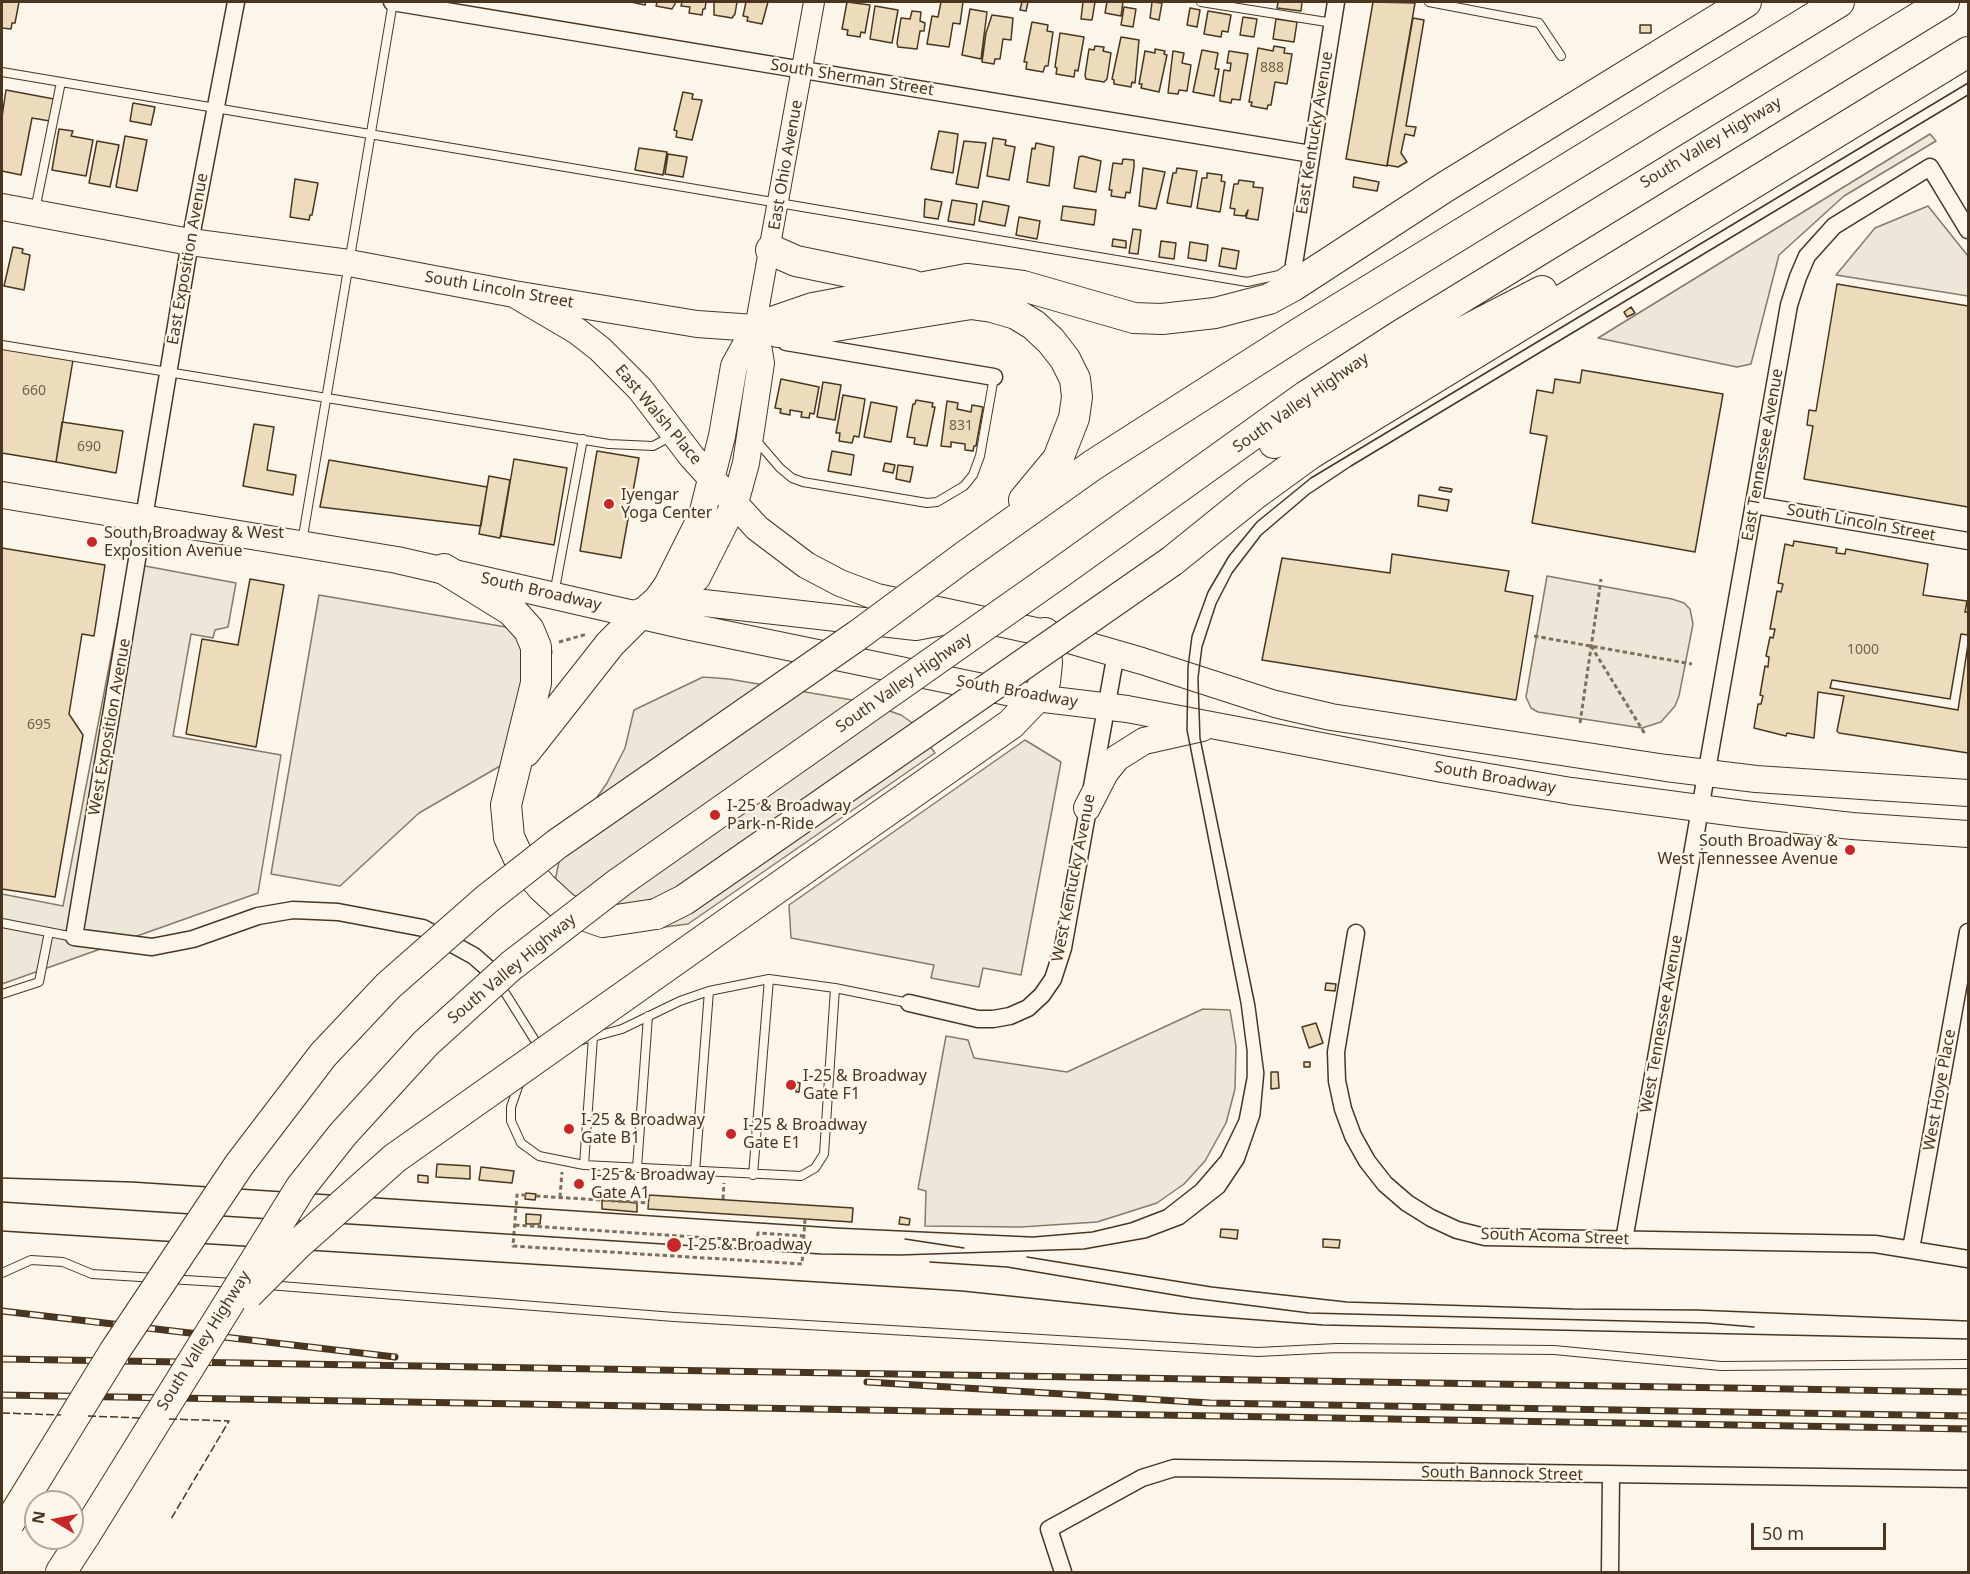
<!DOCTYPE html>
<style>
body{margin:0}
#map{position:relative;width:1970px;height:1574px;overflow:hidden;background:#fbf6e9;font-family:"Noto Sans",sans-serif}
canvas{display:block}
.frame{position:absolute;inset:0;border:3px solid #4a3520;pointer-events:none}
.north{position:absolute;left:24px;top:1490px;width:60px;height:60px;box-sizing:border-box;background:#fbf6e9;border:2px solid #b4a999;border-radius:50%;rotate:280deg;font-size:16px;font-weight:700;line-height:24px;text-align:center;color:#4a3520}
.north::after{content:'';display:block;margin:auto;width:21px;height:27px;background:#c62828;clip-path:polygon(50% 0,100% 100%,50% 72%,0 100%)}
.scale{position:absolute;left:1751px;top:1523px;width:135px;height:27px;box-sizing:border-box;border:3px solid #4a3520;border-top:0;padding-left:8px;font-size:18px;line-height:21px;white-space:nowrap;color:#4a3520;-webkit-text-stroke:4px #fbf6e9;paint-order:stroke}
</style>
<div id="map">
<canvas width="1970" height="1574"></canvas>
<div class="frame"></div>
<div class="north">N</div>
<div class="scale">50 m</div>
</div>
<script>
const g = document.querySelector('canvas').getContext('2d');
g.lineJoin = 'round';
function paint(path, color) { g.fillStyle = color; g.fill(path, 'evenodd'); }
const toPath = rows => new Path2D(rows.map(r => 'M' + r).join(''));
function trace(path, color, width, dash) { g.strokeStyle = color; g.lineWidth = width; g.lineCap = dash ? 'butt' : 'round'; g.setLineDash(dash || []); g.stroke(path); }
function write(font, color, halo, rows, align = 'center') {
  g.font = font + ' "Noto Sans",sans-serif'; g.lineWidth = 4.5; g.setLineDash([]); g.textBaseline = 'middle'; g.strokeStyle = halo; g.fillStyle = color; for (const [text, x, y, turn = 0] of rows) {
    g.save(); g.translate(x, y); g.rotate((+turn || 0) * Math.PI / 180); g.textAlign = isNaN(turn) ? turn : align; if (halo) g.strokeText(text, 0, 0); g.fillText(text, 0, 0); g.restore();
  }
}
const green = toPath([
 [1930,134,1936,141,1844,196,1779,255,1751,364,1737,367,1598,338,1930,134],
 [1928,206,1968,256,1968,296,1836,275,1875,228,1928,206],
 [1547,576,1672,599,1684,603,1690,609,1693,624,1679,696,1675,706,1661,722,1642,728,1538,712,1531,708,1526,697,1547,576]
]);
paint(green, '#ede6d9');
trace(green, '#887966', 1.5);
const parking = toPath([
 [129,563,236,583,228,627,215,630,213,638,191,634,173,736,281,755,258,893,2,984,2,894,63,906,129,563],
 [319,595,535,632,552,651,538,744,419,813,340,886,271,874,319,595],
 [703,677,729,679,864,702,901,715,914,724,935,753,688,924,641,930,554,886,562,847,607,783,625,748,634,710,703,677],
 [1025,740,1061,762,1021,975,983,968,979,987,931,978,934,965,791,938,789,905,1025,740],
 [1203,1009,1230,1010,1236,1046,1235,1089,1226,1123,1205,1161,1184,1184,1157,1203,1097,1222,1021,1227,925,1226,926,1191,918,1189,946,1036,968,1040,974,1058,1067,1072,1203,1009]
]);
paint(parking, '#ede7d9');
trace(parking, '#887966', 1.5);
const building = toPath([
 [2,2,19,2,15,23,12,23,11,29,2,28,2,2],
 [631,2,646,2,645,5,631,2],
 [657,2,676,2,672,9,656,6,657,2],
 [682,2,706,2,705,9,703,9,702,15,689,13,690,7,681,6,682,2],
 [714,2,737,2,735,14,732,18,714,15,714,2],
 [746,2,768,2,762,24,747,21,748,17,743,16,746,2],
 [847,2,870,5,865,33,861,32,860,37,847,35,848,30,842,29,847,2],
 [941,2,963,2,960,24,953,23,949,47,927,44,932,16,938,17,941,2],
 [1022,2,1028,2,1026,11,1020,10,1022,2],
 [1083,2,1095,2,1092,20,1081,19,1083,2],
 [1107,2,1123,2,1121,16,1105,13,1107,2],
 [1152,2,1162,3,1159,20,1150,18,1152,2],
 [1278,2,1302,2,1301,11,1277,8,1278,2],
 [1373,2,1415,3,1387,166,1346,159,1373,2],
 [875,6,898,10,892,43,870,39,875,6],
 [1124,7,1136,9,1133,27,1121,25,1124,7],
 [1190,8,1200,10,1197,27,1187,25,1190,8],
 [970,9,987,12,981,59,962,55,970,9],
 [912,11,921,12,920,21,925,23,924,31,920,31,917,49,898,47,897,43,901,18,910,19,912,11],
 [1208,11,1231,15,1228,32,1222,31,1221,37,1204,34,1208,11],
 [992,15,1013,18,1011,40,1003,39,1000,59,995,59,994,64,982,62,986,33,992,15],
 [1243,17,1257,19,1254,37,1240,35,1243,17],
 [1413,18,1424,20,1406,126,1416,127,1414,136,1405,134,1401,153,1407,162,1398,167,1387,165,1413,18],
 [1276,19,1297,22,1294,42,1273,39,1276,19],
 [1032,22,1048,25,1047,31,1053,32,1048,66,1045,66,1043,72,1026,69,1027,62,1024,62,1032,22],
 [1640,25,1651,25,1651,33,1640,33,1640,25],
 [1060,33,1084,37,1078,71,1075,70,1074,77,1056,74,1057,68,1055,67,1060,33],
 [1121,37,1139,40,1135,83,1132,82,1131,87,1114,84,1114,80,1112,79,1121,37],
 [1095,46,1104,47,1103,51,1111,53,1107,79,1104,82,1086,79,1085,75,1089,49,1094,50,1095,46],
 [1274,46,1285,48,1284,53,1292,54,1287,84,1275,82,1271,105,1268,105,1267,109,1251,106,1252,102,1249,102,1258,48,1273,51,1274,46],
 [1155,49,1165,51,1164,54,1167,55,1159,92,1141,88,1142,84,1139,84,1145,51,1155,53,1155,49],
 [1202,50,1218,53,1215,69,1219,69,1214,96,1193,92,1202,50],
 [1173,51,1184,53,1182,63,1191,65,1187,91,1179,90,1178,94,1168,93,1173,51],
 [1229,51,1248,54,1240,100,1232,99,1231,103,1220,101,1220,97,1224,70,1230,71,1231,63,1227,63,1229,51],
 [6,90,54,99,50,121,32,118,21,175,2,171,2,117,6,90],
 [683,92,693,94,692,99,702,100,692,140,676,137,677,131,674,130,683,92],
 [133,103,155,107,151,125,130,121,133,103],
 [59,129,73,131,71,136,93,140,86,176,52,170,59,129],
 [939,131,958,134,953,173,931,169,939,131],
 [125,136,147,140,137,191,116,187,125,136],
 [993,138,1006,140,1005,145,1015,147,1009,180,987,176,993,138],
 [97,141,119,145,110,187,89,183,97,141],
 [964,141,986,143,978,188,956,184,964,141],
 [1036,143,1054,147,1049,186,1027,182,1032,148,1035,149,1036,143],
 [639,148,667,152,663,175,635,170,639,148],
 [668,154,687,157,683,177,665,174,668,154],
 [1082,156,1101,161,1096,192,1074,188,1079,157,1082,156],
 [1123,159,1134,160,1134,167,1130,193,1126,192,1125,198,1111,196,1112,190,1109,190,1113,163,1122,164,1123,159],
 [1143,168,1165,172,1156,209,1139,206,1143,168],
 [1177,168,1197,171,1191,207,1167,203,1173,173,1176,173,1177,168],
 [1207,173,1222,175,1221,181,1225,182,1220,212,1197,208,1202,178,1207,178,1207,173],
 [1354,177,1379,182,1377,191,1353,187,1354,177],
 [295,179,318,183,312,215,310,215,309,220,290,217,295,179],
 [1239,180,1254,182,1253,187,1263,188,1258,220,1246,218,1248,210,1245,216,1234,215,1235,209,1230,208,1234,184,1238,184,1239,180],
 [925,199,942,202,938,219,924,217,925,199],
 [952,200,977,204,974,225,948,221,952,200],
 [983,201,1009,206,1005,226,979,221,983,201],
 [1063,206,1096,210,1094,225,1061,220,1063,206],
 [1019,217,1040,221,1037,239,1016,235,1019,217],
 [1133,229,1141,230,1138,254,1129,253,1133,229],
 [1113,239,1126,241,1126,248,1112,246,1113,239],
 [1161,241,1176,243,1174,259,1159,257,1161,241],
 [1190,242,1208,245,1206,261,1188,258,1190,242],
 [13,247,23,249,22,253,30,255,24,290,4,286,13,247],
 [1222,248,1239,251,1236,269,1219,266,1222,248],
 [1837,284,1968,306,1968,507,1804,479,1813,426,1807,425,1809,410,1816,411,1837,284],
 [1631,307,1635,313,1627,317,1624,312,1631,307],
 [2,348,73,360,56,462,2,453,2,348],
 [1582,370,1723,394,1695,552,1532,523,1547,436,1530,433,1537,390,1553,393,1555,379,1580,383,1582,370],
 [781,379,819,387,814,414,810,413,809,418,801,417,802,412,790,410,790,415,780,413,781,409,775,408,781,379],
 [823,382,841,385,835,420,817,417,823,382],
 [843,395,865,399,859,437,854,436,852,443,839,441,840,433,836,433,843,395],
 [916,400,933,403,932,407,935,407,927,446,914,444,915,438,907,437,913,404,915,404,916,400],
 [947,401,958,403,957,409,971,412,972,405,983,407,976,446,974,446,973,451,965,450,965,444,951,442,951,447,941,446,947,401],
 [871,402,897,407,891,442,864,437,871,402],
 [62,422,123,431,116,473,56,462,62,422],
 [254,424,274,427,267,470,296,475,293,495,243,486,254,424],
 [597,451,639,458,621,558,580,551,597,451],
 [832,451,854,455,851,475,828,471,832,451],
 [514,459,567,468,554,545,501,536,514,459],
 [329,460,487,487,481,526,320,507,329,460],
 [885,463,895,465,893,473,883,471,885,463],
 [898,465,913,467,910,482,896,479,898,465],
 [489,476,510,480,500,538,479,534,489,476],
 [1440,487,1452,489,1451,492,1439,490,1440,487],
 [1419,495,1449,500,1447,511,1418,506,1419,495],
 [1794,541,1837,548,1836,553,1845,554,1846,549,1928,564,1923,595,1967,601,1965,612,1968,612,1968,635,1961,634,1950,699,1832,680,1830,688,1958,710,1968,644,1968,753,1839,733,1837,731,1844,696,1818,692,1814,738,1787,733,1786,736,1754,728,1758,704,1761,704,1763,696,1760,695,1765,666,1768,667,1769,657,1766,656,1770,637,1773,638,1775,629,1770,629,1777,591,1781,592,1783,584,1778,583,1785,544,1793,546,1794,541],
 [2,548,105,565,94,636,82,634,69,714,83,735,55,897,2,889,2,548],
 [1392,554,1509,571,1505,591,1533,596,1516,700,1262,660,1282,558,1390,573,1392,554],
 [250,579,284,585,256,747,186,734,202,639,238,645,250,579],
 [1326,983,1336,984,1335,991,1325,990,1326,983],
 [1316,1023,1323,1043,1309,1048,1302,1027,1316,1023],
 [1304,1062,1310,1062,1310,1067,1304,1067,1304,1062],
 [1271,1072,1278,1072,1279,1088,1271,1089,1271,1072],
 [796,1082,800,1083,799,1092,796,1092,796,1082],
 [437,1164,470,1166,470,1179,436,1177,437,1164],
 [481,1167,514,1171,512,1183,479,1180,481,1167],
 [418,1175,428,1176,428,1183,418,1182,418,1175],
 [526,1193,536,1194,535,1200,525,1199,526,1193],
 [649,1195,853,1208,852,1222,648,1209,649,1195],
 [602,1200,637,1203,637,1212,602,1209,602,1200],
 [526,1214,541,1215,540,1224,526,1224,526,1214],
 [900,1217,910,1219,909,1225,899,1224,900,1217],
 [1221,1229,1238,1230,1237,1239,1220,1237,1221,1229],
 [1323,1239,1340,1240,1339,1248,1323,1247,1323,1239]
]);
paint(building, '#ecdcbc');
trace(building, '#4a3520', 1.5);
const service = toPath([
 [1201,2,1333,23],
 [1429,2,1539,23,1561,56],
 [2,72,1247,282,1279,275,1294,264],
 [35,210,61,82],
 [2,345,609,444,653,446,672,436],
 [755,439,780,468,792,478,803,482,927,503,937,502,964,486,973,475,980,456,994,377],
 [302,542,393,2],
 [554,594,583,439],
 [2,923,74,937],
 [499,983,534,1039],
 [2,994,39,982,49,932],
 [582,1040,622,1029,680,1001,709,991,769,979,835,988,909,1003],
 [520,1081,511,1107,511,1121,521,1143,539,1156,584,1165,801,1176,815,1168,824,1154,835,988],
 [584,1165,593,1037],
 [637,1168,648,1016],
 [695,1172,709,991],
 [753,1175,769,979],
 [2,1273,31,1260,63,1262,92,1274,156,1278],
 [169,1279,234,1283],
 [268,1285,674,1317,1258,1352,1337,1348,1554,1350,1721,1366,1968,1364]
]);
const minor = toPath([
 [236,2,190,242,74,937,152,947,193,939,258,916,293,910,338,912,423,928,474,956,491,971],
 [392,2,1311,154],
 [1294,264,1336,2],
 [786,342,994,377],
 [1754,505,1968,541],
 [1356,933,1336,1052,1337,1081,1343,1109,1353,1136,1367,1161,1385,1184,1407,1203,1431,1218,1457,1230,1485,1237,1875,1244,1968,1259],
 [909,1003,978,1019,993,1019,1010,1016,1028,1008,1042,995,1053,979,1063,948,1116,653],
 [1624,1240,1789,305,1798,277,1807,256,1834,226,1930,167,1968,230],
 [1911,1249,1968,932],
 [1063,1572,1049,1529,1142,1478,1174,1468,1968,1479],
 [1610,1572,1611,1475]
]);
const tertiary = toPath([
 [755,328,814,2]
]);
const primary = toPath([
 [2,207,190,242,349,263,514,294,697,324,755,328],
 [514,294,577,331,600,349,640,389,692,457,757,528,806,565,840,583,877,597,1045,633,1142,661,1275,704,1331,717,1666,768,1756,779,1968,793],
 [2,495,397,560,686,626,1036,698,1127,709,1442,769,1571,791,1744,814,1852,826,1968,834],
 [657,599,688,586,697,578,735,503,746,463,761,363,755,328],
 [645,613,686,604,704,603,916,627,953,620],
 [640,614,657,599,667,585,702,515,722,436,734,366,755,328],
 [1087,808,1105,773,1117,758,1144,741,1202,728]
]);
const motorway = toPath([
 [771,250,796,261,912,285],
 [755,328,813,308,967,279,1023,286,1134,318,1162,319,1215,313,1269,299,1293,286,1445,187,1746,2],
 [778,332,804,331,971,304,992,307,1016,314,1034,325,1051,341,1065,359,1075,379,1077,397,1074,418,1058,459,1024,500],
 [1274,443,1424,352,1542,291],
 [965,556,1093,465,1298,334,1839,2],
 [1172,561,1255,494,1310,454,1968,52],
 [444,569,512,611,529,630,536,647,536,683,506,805,509,837,520,861,542,887,566,909,603,922,656,914],
 [1058,574,1306,396,1399,336,1944,2],
 [525,752,610,644,640,614],
 [807,867,1011,724,1036,698,1045,682,1047,663,1045,633],
 [61,1572,85,1535]
]);
trace(service, '#4a3520', 10);
trace(minor, '#4a3520', 19);
trace(tertiary, '#4a3520', 22);
trace(primary, '#4a3520', 28);
trace(motorway, '#4a3520', 32);
trace(toPath([
 [1534,636,1692,664],
 [559,642,587,634],
 [1591,646,1645,734],
 [1580,723,1601,579],
 [526,1195,517,1195,513,1246,802,1264,805,1219],
 [536,1196,649,1203],
 [560,1197,562,1172],
 [723,1199,724,1183],
 [515,1225,757,1241,758,1233,804,1236]
]), '#7f6f5c', 3, [4.5, 3]);
trace(service, '#fbf6e9', 8);
trace(minor, '#fbf6e9', 16);
trace(tertiary, '#fbf6e9', 20);
trace(primary, '#fbf6e9', 26);
trace(motorway, '#fbf6e9', 30);
trace(toPath([
 [2,1178,133,1182,837,1228,1033,1237,1092,1232,1130,1223,1164,1210,1196,1185,1221,1156,1239,1119,1247,1077,1247,1051,1241,1004,1187,730,1188,667,1192,636,1208,592,1229,556,1257,522,1311,478,1968,83],
 [2,1202,821,1254,900,1255,1084,1249,1146,1238,1183,1224,1224,1192,1244,1162,1260,1116,1264,1073,1255,1005,1200,738,1198,678,1202,647,1216,604,1232,573,1261,535,1309,494,1351,466,1968,95],
 [2,1231,962,1291,1181,1314,1323,1325,1968,1339],
 [905,1239,964,1248],
 [1027,1257,1212,1287,1347,1302,1573,1309,1698,1310,1968,1321],
 [930,1262,1007,1267,1192,1298,1309,1313,1707,1323,1754,1327]
]), '#4a3520', 1.5);
const rail = toPath([
 [2,1311,395,1357],
 [2,1359,1968,1392],
 [867,1382,1210,1403,1968,1416],
 [2,1395,1968,1429]
]);
trace(rail, '#4a3520', 7);
trace(rail, '#fbf6e9', 4.5, [14]);
const motorwayBridge = toPath([
 [656,914,684,900,1172,561],
 [248,1294,298,1244,395,1158,807,867],
 [9,1523,114,1352,239,1165,323,1055,388,986,487,899,557,844,858,635,965,556],
 [85,1535,301,1187,343,1134,426,1043,511,966,620,882,1058,574]
]);
trace(motorwayBridge, '#4a3520', 32, []);
trace(motorwayBridge, '#fbf6e9', 30);
trace(toPath([
 [2,1413,61,1415],
 [88,1416,142,1418],
 [169,1419,229,1421,171,1519]
]), '#4a3520', 1.5, [8, 3]);
for (const [x, y, r, color] of [
 [609,504,6,"#c62828"],
 [92,542,6,"#c62828"],
 [715,815,6,"#c62828"],
 [1850,850,6,"#c62828"],
 [791,1085,6,"#c62828"],
 [569,1129,6,"#c62828"],
 [731,1134,6,"#c62828"],
 [579,1184,6,"#c62828"],
 [674,1245,8,"#c62828"]
]) { const dot = new Path2D(); dot.arc(x, y, r, 0, 2 * Math.PI); g.fillStyle = color; g.fill(dot); trace(dot, '#fbf6e9', 2); }
write('14px', '#725f47', null, [
 ["888",1272,68],
 ["660",34,391],
 ["831",961,426],
 ["690",89,447],
 ["1000",1863,650],
 ["695",39,725]
]);
write('16px', '#4a3520', '#fbf6e9', [
 ["South Sherman Street",852,78,9],
 ["East Kentucky Avenue",1315,133,-81],
 ["South Valley Highway",1711,143,-31],
 ["East Ohio Avenue",786,165,-80],
 ["East Exposition Avenue",188,259,-80],
 ["South Lincoln Street",499,290,10],
 ["South Valley Highway",1301,403,-35],
 ["East Walsh Place",658,415,50],
 ["East Tennessee Avenue",1763,455,-80],
 ["South Lincoln Street",1861,523,10],
 ["South Broadway",541,592,13],
 ["South Valley Highway",904,683,-35],
 ["South Broadway",1017,692,10],
 ["West Exposition Avenue",110,727,-80],
 ["South Broadway",1495,778,10],
 ["West Kentucky Avenue",1074,878,-79],
 ["South Valley Highway",512,969,-40],
 ["West Tennessee Avenue",1662,1024,-80],
 ["West Hoye Place",1940,1090,-80],
 ["South Acoma Street",1555,1237,2],
 ["South Valley Highway",204,1341,-58],
 ["South Bannock Street",1502,1474,1]
]);
write('16px', '#4a3520', '#fbf6e9', [
 ["Iyengar",621,495],
 ["Yoga Center",621,513],
 ["South Broadway & West",104,533],
 ["Exposition Avenue",104,551],
 ["I-25 & Broadway",727,806],
 ["Park-n-Ride",727,824],
 ["South Broadway &",1838,841,"right"],
 ["West Tennessee Avenue",1838,859,"right"],
 ["I-25 & Broadway",803,1076],
 ["Gate F1",803,1094],
 ["I-25 & Broadway",581,1120],
 ["Gate B1",581,1138],
 ["I-25 & Broadway",743,1125],
 ["Gate E1",743,1143],
 ["I-25 & Broadway",591,1175],
 ["Gate A1",591,1193],
 ["I-25 & Broadway",688,1245]
], 'left');
</script>
